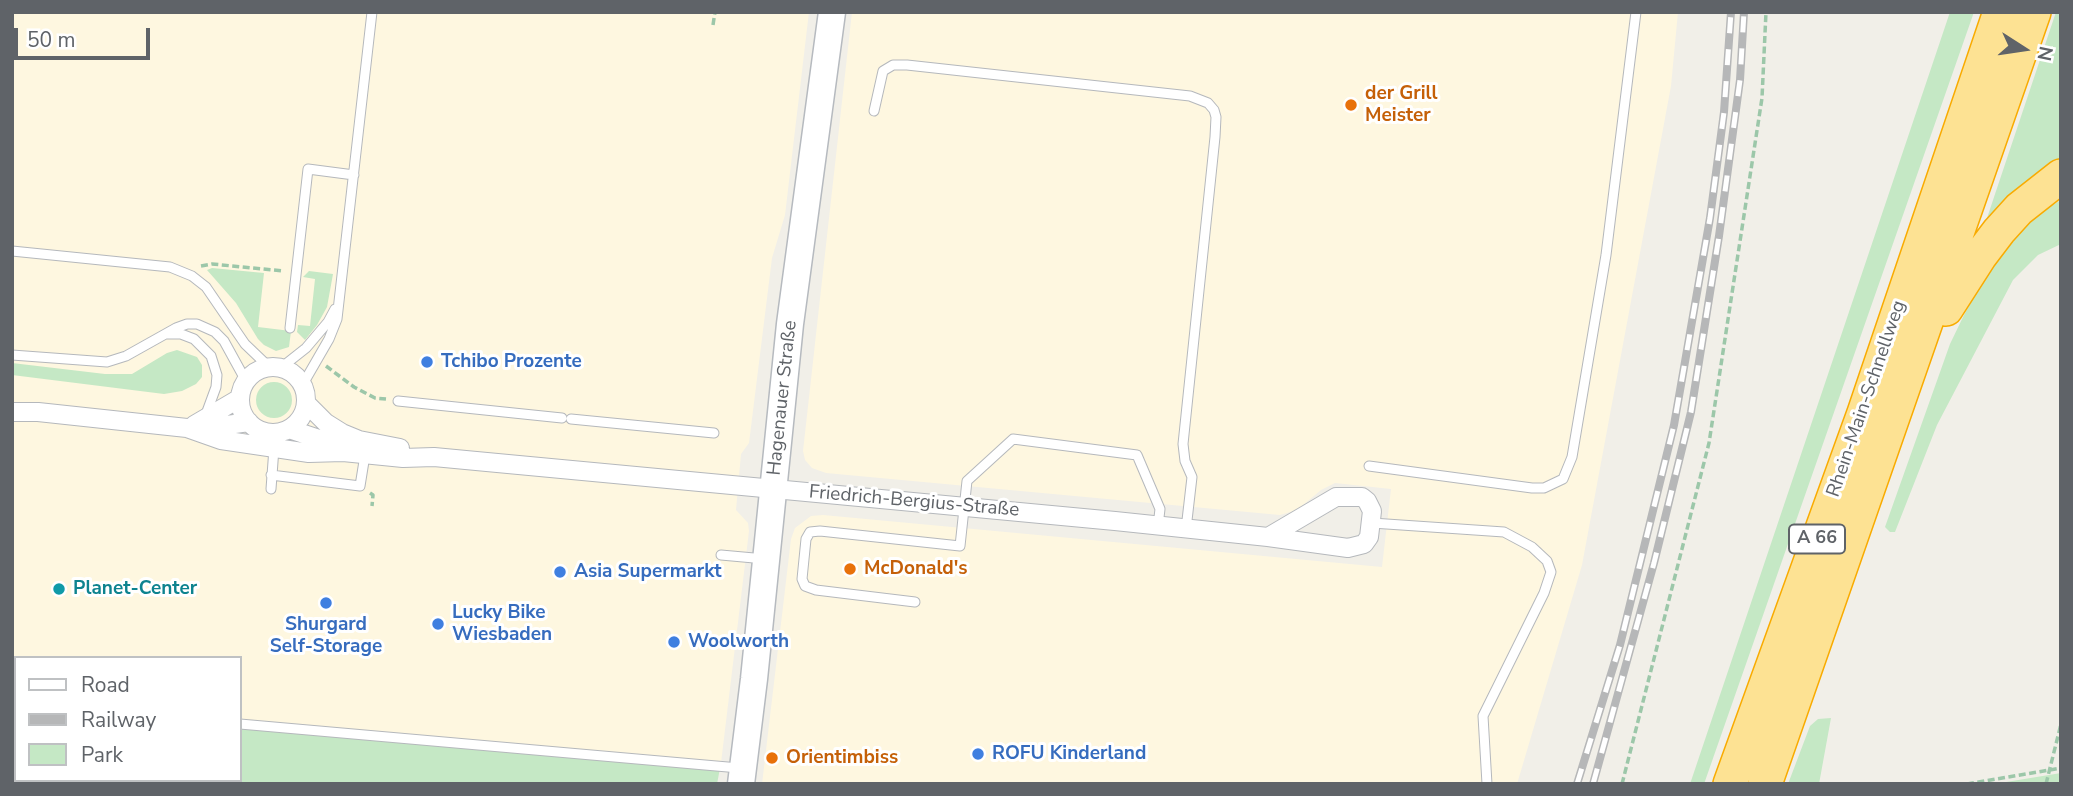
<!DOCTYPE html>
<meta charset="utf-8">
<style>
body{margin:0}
#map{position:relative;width:2073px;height:796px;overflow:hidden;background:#f1efe8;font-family:"Nunito Sans",sans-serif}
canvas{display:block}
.frame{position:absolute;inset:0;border:14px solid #5f6368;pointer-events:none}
.legend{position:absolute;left:14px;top:656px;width:228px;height:126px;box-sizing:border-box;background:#fff;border:2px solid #bfc1c3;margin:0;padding:9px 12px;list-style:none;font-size:21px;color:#5f6368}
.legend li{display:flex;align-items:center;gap:14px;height:35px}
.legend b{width:35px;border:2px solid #bfc1c3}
.north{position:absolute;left:1989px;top:14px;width:70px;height:70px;-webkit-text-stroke:5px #fff;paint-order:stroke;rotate:102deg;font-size:19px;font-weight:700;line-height:28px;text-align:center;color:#5f6368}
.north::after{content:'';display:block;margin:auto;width:24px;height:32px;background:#5f6368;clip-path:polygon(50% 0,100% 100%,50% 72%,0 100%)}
.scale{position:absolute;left:14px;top:28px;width:136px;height:32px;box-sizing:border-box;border:4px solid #5f6368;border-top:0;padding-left:9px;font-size:21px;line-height:24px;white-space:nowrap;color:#5f6368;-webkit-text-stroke:5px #fff;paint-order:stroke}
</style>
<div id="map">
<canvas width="2073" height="796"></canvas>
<div class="frame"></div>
<ul class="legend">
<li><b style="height:9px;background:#fff"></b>Road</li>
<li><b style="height:9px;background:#b6b7b8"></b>Railway</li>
<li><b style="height:19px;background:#c5e8c5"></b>Park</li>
</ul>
<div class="north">N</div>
<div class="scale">50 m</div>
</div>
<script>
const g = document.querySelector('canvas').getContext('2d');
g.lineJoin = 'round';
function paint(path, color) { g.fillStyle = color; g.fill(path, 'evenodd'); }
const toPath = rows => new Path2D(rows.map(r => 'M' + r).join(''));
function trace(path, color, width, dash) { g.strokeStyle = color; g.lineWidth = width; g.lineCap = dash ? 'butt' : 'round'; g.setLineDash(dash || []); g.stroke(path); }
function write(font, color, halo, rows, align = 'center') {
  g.font = font + ' "Nunito Sans",sans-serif'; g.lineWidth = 6; g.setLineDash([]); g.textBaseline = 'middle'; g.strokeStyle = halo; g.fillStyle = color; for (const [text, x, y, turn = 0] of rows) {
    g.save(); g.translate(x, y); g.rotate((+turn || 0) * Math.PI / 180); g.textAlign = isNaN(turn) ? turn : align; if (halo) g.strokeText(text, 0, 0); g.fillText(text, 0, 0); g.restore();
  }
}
paint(toPath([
 [12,12,809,12,785,215,772,258,749,443,741,454,736,510,748,523,749,531,721,763,240,723,240,658,16,658,16,704,12,704],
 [852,12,1678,12,1671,86,1582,565,1517,784,762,784,791,539,795,528,811,516,823,515,1382,567,1391,489,1335,483,1321,490,1297,510,1280,515,826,473,812,468,805,460,803,451]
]), '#fef7e0');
paint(toPath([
 [1950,12,1974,12,1704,784,1690,784],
 [2056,12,2061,12,2061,163,1994,223,1987,218],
 [2061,200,2061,244,2038,255,2013,280,1937,425,1895,532,1890,532,1885,527,1950,344,1964,315,1990,267,2036,215],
 [212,268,264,273,258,327,291,331,289,347,276,351,264,345,258,339,236,303,207,270],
 [309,271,333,274,327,307,317,325,305,340,297,332,298,325,310,326,315,279,303,277],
 [177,350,197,357,202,365,202,377,196,384,182,391,164,394,12,375,12,363,105,374,132,374,167,353],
 '256 400a18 18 0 1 1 36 0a18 18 0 1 1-36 0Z',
 [14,704,16,704,16,780,240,780,240,723,721,763,717,784,12,784],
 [1831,718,1819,784,1788,784,1810,726,1818,719],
 [2061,773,2061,784,1994,784]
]), '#c5e8c5');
const lane = toPath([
 [874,111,883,71,893,65,907,65,1190,96,1208,103,1214,110,1216,117,1215,137,1183,444,1185,461,1192,477,1186,529],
 [12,251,170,267,192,276,206,287,245,344,269,367],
 [290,328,308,169,354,175],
 [167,334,181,334,194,339,211,356,217,375,216,387,205,417],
 [12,355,107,362,126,356,176,328,187,324,197,324,215,332,224,341,246,381],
 [282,367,306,348,328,322,335,309],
 [303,384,329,339,337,319,372,12],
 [398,401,562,418],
 [571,419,714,433],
 [1369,466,1532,488,1544,488,1563,479,1572,457,1606,255,1636,12],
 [271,475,360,486,365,455],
 [271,489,274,448,272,433],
 [1372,523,1504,532,1532,547,1547,561,1551,572,1544,593,1483,716,1487,784],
 [721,555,765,559],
 [915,602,816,590,805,586,802,579,806,539,810,532,820,531,960,546,967,481,1013,439,1137,455,1160,509,1158,526],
 [240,724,739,768],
 [207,784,207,780]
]);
const street = toPath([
 '240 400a33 33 0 1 1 66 0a33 33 0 1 1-66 0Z',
 [306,403,326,423,342,433,359,440,400,448],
 [12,412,38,412,187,428,220,426,249,422],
 [194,425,240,398],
 [187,428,221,440,309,453,343,452,403,458,434,457,508,464,1115,521,1268,537,1348,548,1364,544,1369,537,1372,511,1367,501,1362,497,1336,497,1268,537],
 [289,429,316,438,340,451]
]);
const secondary = toPath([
 [741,784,754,679,790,324,832,12]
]);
const highway = toPath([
 [1946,309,1980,256,1999,231,2019,209,2061,176],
 [1730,784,1864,413,2000,12],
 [1765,784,2034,12]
]);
trace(lane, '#b5b8bc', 11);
trace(street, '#b5b8bc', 20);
trace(secondary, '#b6babf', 29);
trace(highway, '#f9ab00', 36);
trace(toPath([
 [713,25,715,12],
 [201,266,212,264,284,271],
 [326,366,354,387,375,398,386,399],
 [370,493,373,495,372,506],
 [12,699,16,699],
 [116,780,152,784],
 [1622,784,1709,443,1762,98,1766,12],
 [1967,784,2061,768],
 [2046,784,2061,724]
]), '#9cc7a9', 3.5, [7, 3.5]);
trace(lane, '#fff', 9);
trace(street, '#fff', 18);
trace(secondary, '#fff', 26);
trace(highway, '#fde293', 33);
const rail = toPath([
 [1577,784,1620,645,1674,425,1710,218,1724,112,1731,12],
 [1593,784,1654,563,1691,412,1719,236,1740,80,1744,12]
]);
trace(rail, '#b6b7b8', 8);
trace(rail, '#fff', 5, [16]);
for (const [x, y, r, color] of [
 [1351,105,7,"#e8710a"],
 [427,362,7,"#3f7fe0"],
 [850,569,7,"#e8710a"],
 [560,572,7,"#3f7fe0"],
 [59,589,7,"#0f9aa8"],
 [326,603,7,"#3f7fe0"],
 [438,624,7,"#3f7fe0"],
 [674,642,7,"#3f7fe0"],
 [978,754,7,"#3f7fe0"],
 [772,758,7,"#e8710a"]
]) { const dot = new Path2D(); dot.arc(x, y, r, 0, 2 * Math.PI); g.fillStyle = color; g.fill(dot); trace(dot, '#fff', 2.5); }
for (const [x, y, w] of [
 [1817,539,56]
]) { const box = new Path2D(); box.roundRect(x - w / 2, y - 14.5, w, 29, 5); g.fillStyle = '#fff'; g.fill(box); trace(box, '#5f6368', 2); }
write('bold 18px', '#5f6368', null, [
 ["A 66",1817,539]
]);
write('bold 19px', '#c56008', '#fff', [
 ["der Grill",1365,94],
 ["Meister",1365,116],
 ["McDonald's",864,569],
 ["Orientimbiss",786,758]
], 'left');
write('bold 19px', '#366cbe', '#fff', [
 ["Tchibo Prozente",441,362],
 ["Asia Supermarkt",574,572],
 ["Lucky Bike",452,613],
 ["Wiesbaden",452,635],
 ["Shurgard",326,625,"center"],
 ["Self-Storage",326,647,"center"],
 ["Woolworth",688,642],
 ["ROFU Kinderland",992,754]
], 'left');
write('19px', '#5f6368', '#fff', [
 ["Hagenauer Straße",783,398,-84],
 ["Rhein-Main-Schnellweg",1867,399,-71],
 ["Friedrich-Bergius-Straße",914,502,5]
]);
write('bold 19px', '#0d838f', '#fff', [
 ["Planet-Center",73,589]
], 'left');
</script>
